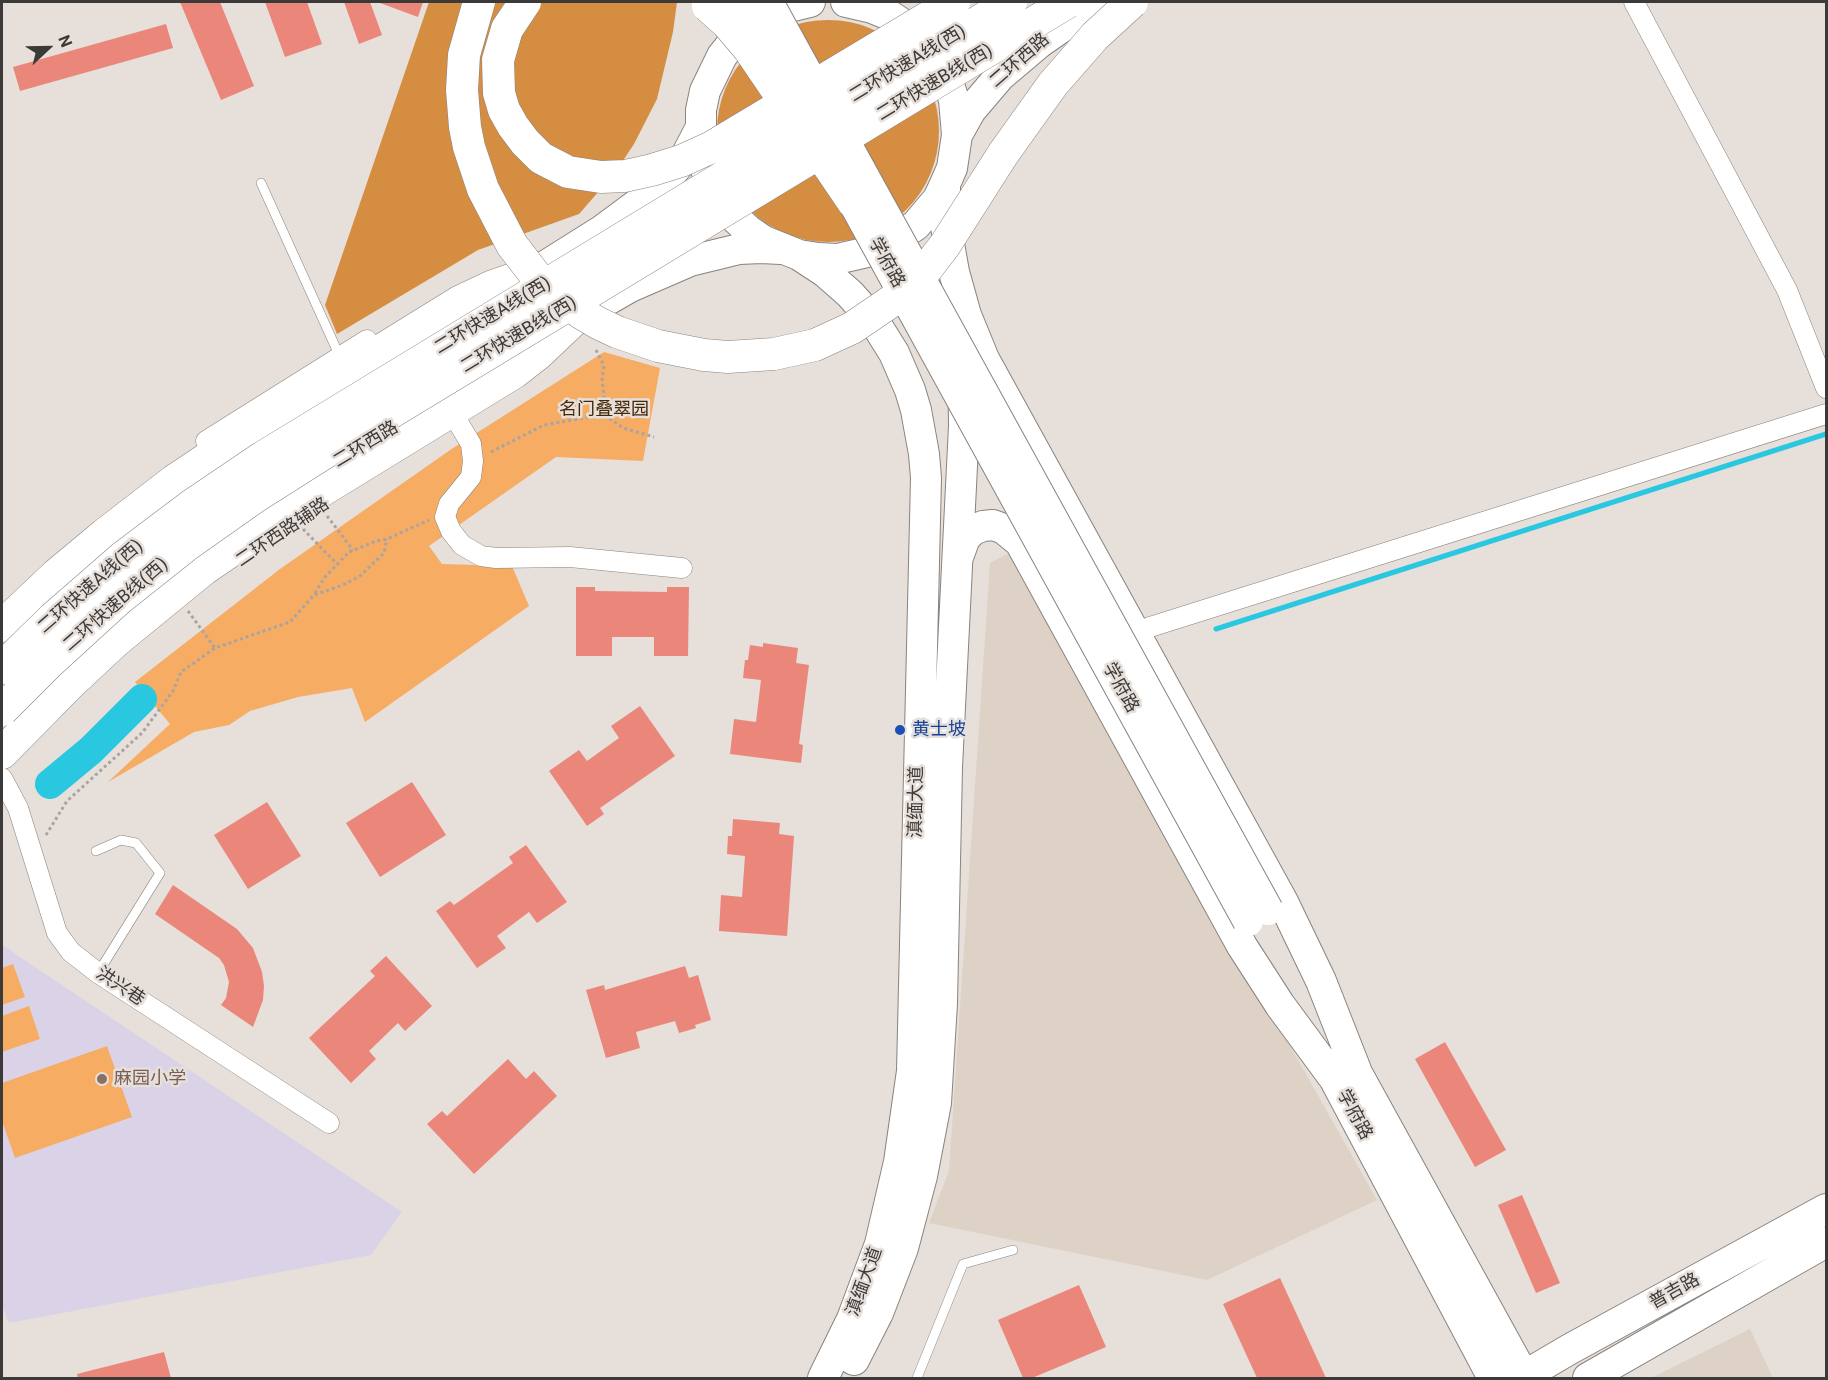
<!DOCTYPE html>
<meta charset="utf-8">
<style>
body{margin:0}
#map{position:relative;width:1828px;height:1380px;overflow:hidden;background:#e6dfda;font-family:Roboto,sans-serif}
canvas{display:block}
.frame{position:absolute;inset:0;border:3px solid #3c3a38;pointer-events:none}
.north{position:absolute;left:18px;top:18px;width:60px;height:60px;-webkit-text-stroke:4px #e6dfda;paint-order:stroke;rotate:68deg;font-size:16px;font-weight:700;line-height:24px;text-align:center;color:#3c3a38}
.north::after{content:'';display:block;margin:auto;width:21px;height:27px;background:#3c3a38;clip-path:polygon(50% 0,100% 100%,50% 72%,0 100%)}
</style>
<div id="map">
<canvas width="1828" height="1380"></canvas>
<div class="frame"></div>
<div class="north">N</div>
</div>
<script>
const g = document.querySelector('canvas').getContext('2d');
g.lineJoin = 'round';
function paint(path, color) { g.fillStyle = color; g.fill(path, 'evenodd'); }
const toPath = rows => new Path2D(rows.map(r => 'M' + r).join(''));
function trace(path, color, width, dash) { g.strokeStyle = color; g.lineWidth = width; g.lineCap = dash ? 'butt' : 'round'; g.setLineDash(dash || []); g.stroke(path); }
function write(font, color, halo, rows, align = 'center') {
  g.font = font + ' Roboto,"Noto Sans SC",sans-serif'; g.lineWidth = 5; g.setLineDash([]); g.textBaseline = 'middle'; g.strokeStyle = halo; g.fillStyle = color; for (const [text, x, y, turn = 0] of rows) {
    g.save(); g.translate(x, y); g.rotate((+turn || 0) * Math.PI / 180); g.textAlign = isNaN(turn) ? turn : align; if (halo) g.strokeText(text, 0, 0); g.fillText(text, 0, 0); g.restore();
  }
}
paint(toPath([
 [1011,552,1377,1200,1207,1280,929,1223,949,1171,990,563],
 [1750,1329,1773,1378,1651,1378]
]), '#ded2c7');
paint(toPath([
 [2,945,402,1212,371,1255,9,1323,2,1306]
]), '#dad3e8');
paint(toPath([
 [604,352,660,368,643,461,556,457,429,546,442,564,512,566,529,606,365,722,352,688,298,697,250,711,229,725,194,732,108,782,170,724,135,682,280,569,453,448],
 [13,964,25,997,2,1005,2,968],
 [29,1006,40,1039,2,1052,2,1016],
 [107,1046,132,1117,15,1158,2,1121,2,1083]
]), '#f7ac64');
paint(toPath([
 [429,2,677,2,673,32,657,99,634,144,614,174,579,214,478,250,337,334,325,305],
 '717 131a111 111 0 1 1 222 0a111 111 0 1 1-222 0Z'
]), '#d58d42');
trace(toPath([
 [1216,629,1826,434]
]), '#2ac8e0', 5);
trace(toPath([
 [50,784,91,750,142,699]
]), '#2ac8e0', 30);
paint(toPath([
 [180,2,220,2,254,86,221,100],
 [265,2,307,2,322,44,285,57],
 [344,2,370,2,382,35,359,44],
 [380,2,423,2,418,17,380,3],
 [166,24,173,48,20,91,13,67],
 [576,587,595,587,595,591,667,592,667,587,689,587,688,656,654,656,654,637,612,637,612,656,576,656],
 [763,643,798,648,796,663,809,665,799,744,803,745,801,763,730,754,734,719,756,722,761,680,743,678,745,660,748,660,750,645,763,647],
 [640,706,675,756,600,808,604,814,587,826,549,771,579,750,587,761,619,738,611,726],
 [412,782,446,835,380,877,346,823],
 [267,802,301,856,248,889,214,835],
 [733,819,780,823,779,834,794,836,787,936,719,931,721,895,742,897,745,856,727,854,728,836,732,836],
 [526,845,567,902,537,923,529,912,497,936,506,948,477,968,436,911,450,901,454,905,513,863,509,857],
 [173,885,237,929,253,948,262,972,264,986,263,1000,253,1027,221,1005,226,998,229,982,224,965,219,958,155,914],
 [386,956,432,1006,405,1031,398,1023,369,1051,376,1059,351,1083,309,1038,375,976,370,971],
 [685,966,689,978,698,975,711,1020,695,1025,696,1028,679,1033,675,1021,636,1032,640,1048,606,1058,586,990,604,985,605,990],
 [1445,1042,1506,1150,1475,1167,1415,1059],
 [508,1059,526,1079,534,1071,557,1096,474,1174,427,1124,442,1111,447,1116],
 [1522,1195,1560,1283,1536,1293,1498,1205],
 [1280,1278,1326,1378,1257,1378,1223,1304],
 [1079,1285,1106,1347,1032,1378,1023,1378,998,1320],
 [164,1352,171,1378,78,1378,77,1374]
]), '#eb867a');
const service = toPath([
 [261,183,340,357],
 [96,851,121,840,136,843,160,873,98,973],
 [917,1378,963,1264,1013,1250]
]);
const minor = toPath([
 [1634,2,1787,290,1826,388],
 [459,424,471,444,473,461,471,477,449,504,445,517,451,531,462,545,481,556,496,558,570,557,682,568],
 [206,441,367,340],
 [1135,634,1150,627,1826,414],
 [2,778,18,808,57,933,71,952,98,973,329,1123]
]);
const primary = toPath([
 [810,2,781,9,764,17,734,41,722,56,705,91,701,110,701,148,705,167,712,185,734,217,748,230,764,241,799,255,818,258,837,259,872,251,888,244,916,225,938,199,945,184,952,168,957,135,954,100,948,82,930,50,904,25,889,15,872,8,846,2],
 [957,135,971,110,1000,76,1039,43,1098,2],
 [945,184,945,221,954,272,966,315,984,359,1283,902,1321,981,1356,1070],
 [799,255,825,272,850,294,874,321,894,353,910,390,916,410,924,454,926,478,912,1071,899,1162,880,1244,852,1319,823,1378],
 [523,280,601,231,651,194,670,175,686,156,700,129],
 [576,318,630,287,690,261,739,249,761,248,781,249],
 [958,557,965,538,973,530,983,526,993,525,1004,529,1020,542,1242,946,1280,1005,1336,1081],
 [1346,1053,1525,1378],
 [1326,1063,1493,1378],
 [854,1360,878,1313,903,1248,922,1176,936,1103,942,1003,947,767,964,426,963,341,957,286],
 [1524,1376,1570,1349,1826,1209],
 [1588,1378,1826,1242]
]);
const trunk = toPath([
 [2,626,57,574,105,534,175,480,223,448,459,302,493,286,544,268],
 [2,753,70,684,116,641,204,569,295,507,515,372,538,354,576,318]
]);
trace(service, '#89837e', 10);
trace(minor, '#89837e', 21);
trace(primary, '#89837e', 32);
trace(trunk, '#89837e', 33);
trace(toPath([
 [596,350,604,366,602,378,605,407,601,417],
 [491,452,544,425,594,416,609,418,623,428,654,437],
 [327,516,353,550],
 [303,529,337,564],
 [315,593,325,577,349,552,376,541,387,539,429,520],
 [188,611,215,648],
 [46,835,67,801,142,733,173,691,181,672,215,648,290,622,314,595,343,585,360,576,384,553,387,539]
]), '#aaa4a1', 3, [3, 3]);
trace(service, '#fff', 9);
trace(minor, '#fff', 20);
trace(primary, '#fff', 30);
trace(trunk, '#fff', 32);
const primaryBridge = toPath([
 [742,2,790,88],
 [768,2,1268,910],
 [841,180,1248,921]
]);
const trunkBridge = toPath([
 [479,2,464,55,462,90,465,127,469,147,483,189,512,245,536,276,550,290,581,313,598,323,617,332,658,346,704,355,728,357,774,354,815,345,852,328,899,296,925,271,945,245,1003,154,1053,84,1095,36,1132,2],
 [525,2,507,29,498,60,499,93,504,110,513,126,525,142,541,158,568,172,601,177,625,176,652,170,681,161,712,147,954,2],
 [708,6,727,23,749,49,853,202],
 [2,668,53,618,123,557,192,505,263,457,1011,2],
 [2,710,49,663,119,599,187,545,255,497,329,450,1068,2]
]);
trace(primaryBridge, '#89837e', 32, []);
trace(trunkBridge, '#89837e', 33, []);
trace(primaryBridge, '#fff', 30);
trace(trunkBridge, '#fff', 32);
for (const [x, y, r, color] of [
 [900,730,6,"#1a4fb4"],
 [102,1079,6,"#8d6e63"]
]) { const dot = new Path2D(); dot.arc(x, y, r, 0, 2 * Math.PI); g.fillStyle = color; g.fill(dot); trace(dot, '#e6dfda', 2); }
write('18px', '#3c3a38', '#e6dfda', [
 ["二环西路",1020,61,-41],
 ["二环快速A线(西)",908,64,-31],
 ["二环快速B线(西)",935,83,-31],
 ["学府路",886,263,61],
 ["二环快速A线(西)",493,316,-31],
 ["二环快速B线(西)",519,335,-31],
 ["二环西路",366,445,-31],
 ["二环西路辅路",283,533,-34],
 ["二环快速A线(西)",91,587,-41],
 ["二环快速B线(西)",116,605,-41],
 ["学府路",1120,688,61],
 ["滇缅大道",917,802,-89],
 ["洪兴巷",120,987,34],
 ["学府路",1354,1115,62],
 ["滇缅大道",865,1282,-70],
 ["普吉路",1675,1292,-29]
]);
write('18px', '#442707', '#e6dfda', [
 ["名门叠翠园",604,410]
]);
write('18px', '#164399', '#e6dfda', [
 ["黄士坡",912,730]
], 'left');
write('18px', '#785e54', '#e6dfda', [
 ["麻园小学",114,1079]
], 'left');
</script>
